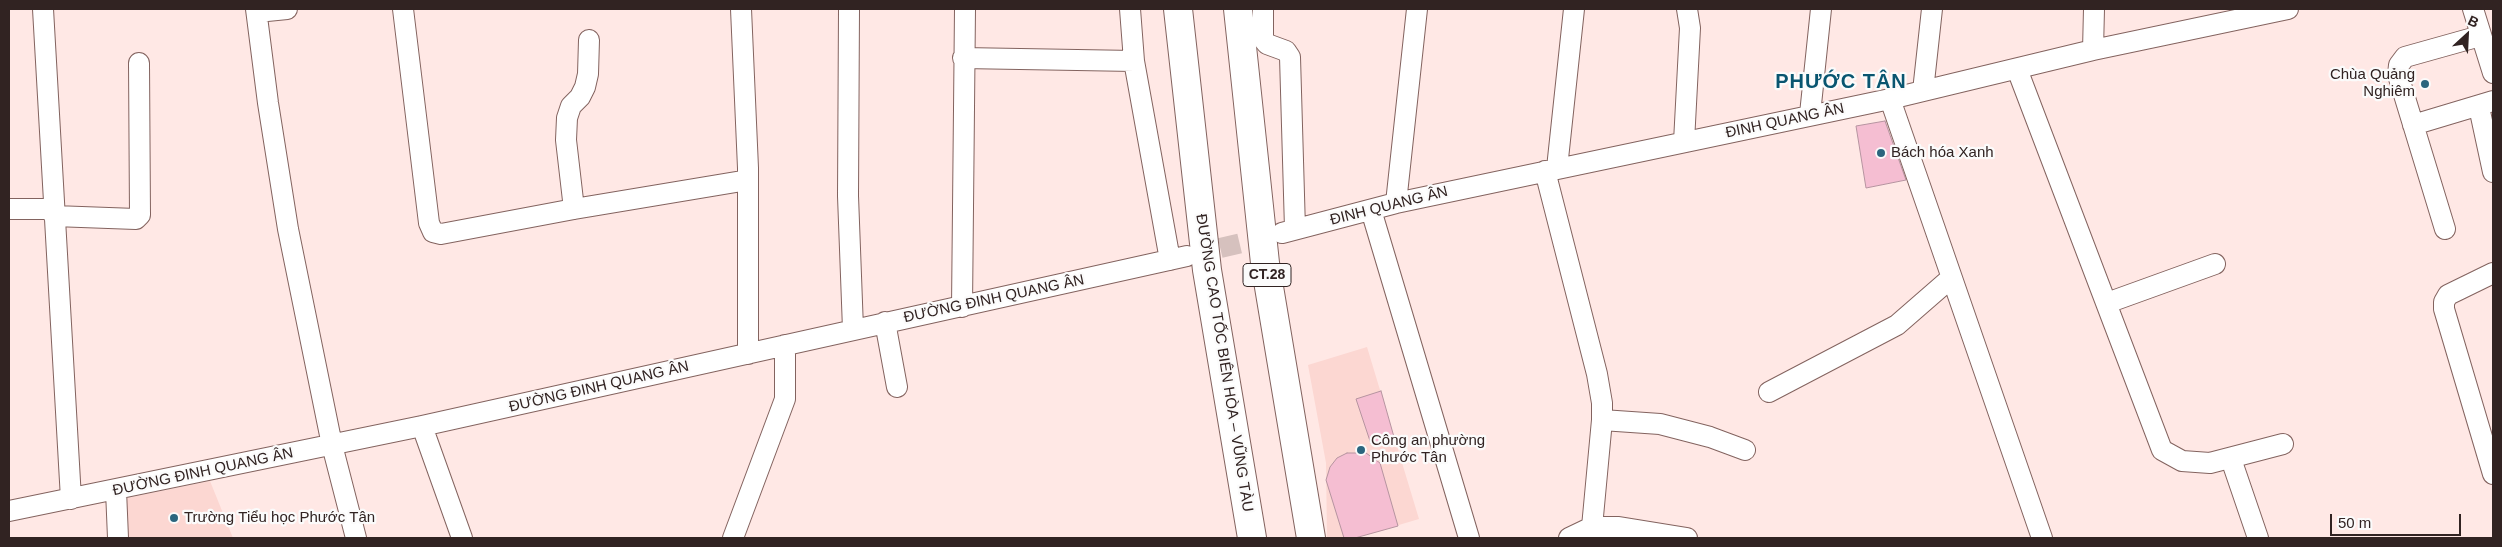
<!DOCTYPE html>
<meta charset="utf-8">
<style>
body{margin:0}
#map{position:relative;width:2502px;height:547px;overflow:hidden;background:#ffe8e5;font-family:Helvetica,sans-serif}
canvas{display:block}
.frame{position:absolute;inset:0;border:10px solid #312322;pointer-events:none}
.north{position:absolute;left:2442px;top:10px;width:50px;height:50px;-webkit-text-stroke:4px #fbfbfb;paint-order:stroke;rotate:25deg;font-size:14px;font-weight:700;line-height:20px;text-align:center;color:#312322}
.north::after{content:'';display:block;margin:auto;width:18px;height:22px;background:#312322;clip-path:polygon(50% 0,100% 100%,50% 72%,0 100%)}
.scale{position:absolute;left:2330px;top:514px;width:131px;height:22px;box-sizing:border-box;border:2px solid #312322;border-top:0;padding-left:6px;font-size:15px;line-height:18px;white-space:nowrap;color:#312322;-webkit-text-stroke:4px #fbfbfb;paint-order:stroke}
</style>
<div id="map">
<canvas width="2502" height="547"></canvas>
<div class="frame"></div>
<div class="north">B</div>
<div class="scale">50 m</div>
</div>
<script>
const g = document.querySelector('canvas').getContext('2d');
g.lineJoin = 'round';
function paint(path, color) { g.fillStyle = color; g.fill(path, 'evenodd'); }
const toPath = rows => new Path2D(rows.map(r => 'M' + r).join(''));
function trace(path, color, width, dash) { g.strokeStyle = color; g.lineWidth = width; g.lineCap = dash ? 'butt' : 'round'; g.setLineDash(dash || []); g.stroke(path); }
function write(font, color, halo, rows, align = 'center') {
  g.font = font + ' Helvetica,sans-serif'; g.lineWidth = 4.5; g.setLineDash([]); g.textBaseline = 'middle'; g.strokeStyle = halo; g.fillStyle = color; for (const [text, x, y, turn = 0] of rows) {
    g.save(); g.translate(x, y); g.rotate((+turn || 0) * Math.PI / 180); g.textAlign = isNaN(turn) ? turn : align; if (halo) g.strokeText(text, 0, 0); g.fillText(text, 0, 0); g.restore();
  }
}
paint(toPath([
 [1367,347,1419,519,1355,538,1327,538,1326,463,1308,365],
 [210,481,233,538,124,538,122,499]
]), '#fcd7d2');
const building = toPath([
 [1885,121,1906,180,1866,188,1856,126,1885,121],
 [1381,391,1394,437,1371,444,1356,399,1381,391],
 [1347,453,1366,453,1380,463,1398,526,1355,538,1344,538,1326,480,1330,467,1337,458,1347,453]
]);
paint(building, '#f5bed2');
trace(building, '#b694a0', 1);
trace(toPath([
 [1191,255,1275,235]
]), '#d6c1be', 20, [20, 10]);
const minor = toPath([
 [43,9,71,499],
 [256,9,268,103,288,229,332,445,356,538],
 [403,9,429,223,433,232,441,234,574,209,748,180],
 [741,9,748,168,748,354],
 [849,9,848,196,853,329],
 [1263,9,1263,39,1267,44,1286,51,1290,57,1295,229],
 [2473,9,2493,73],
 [257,12,287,9],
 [2093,50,2094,9],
 [963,58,1134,61,1130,9],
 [1134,61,1170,260],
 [2017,69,2162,450,2182,461,2210,463,2283,444],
 [1923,91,1932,9],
 [1890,99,2042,538],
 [2479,107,2493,172],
 [1810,114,1821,9],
 [2413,125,2493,101],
 [1684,142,1690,28,1687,9],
 [1557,168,1574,9],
 [1545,171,1597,374,1602,403,1602,420,1592,527],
 [1396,203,1417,9],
 [9,209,54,209],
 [574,209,566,140,567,118,571,106,580,97,585,87,588,74,589,40],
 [1371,210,1469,538],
 [54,216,136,219,140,215,139,63],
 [2445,229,2398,75,2399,65,2405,57,2480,36],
 [1282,233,1396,203,1890,99,2093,50,2288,9],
 [2493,273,2448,295,2444,302,2444,309,2493,474],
 [2107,303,2215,264],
 [962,307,965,9],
 [885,322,897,387],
 [1769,392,1897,325,1951,278],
 [1602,420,1660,424,1710,437,1745,450],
 [422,426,462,538],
 [2231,459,2258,538],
 [116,490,118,538],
 [9,511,422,426,1187,256],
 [733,538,785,399,785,345],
 [1569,538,1592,527,1619,527,1687,538]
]);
const highway = toPath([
 [1178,9,1207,270,1252,538],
 [1238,9,1265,263,1311,538]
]);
trace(minor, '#83635f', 22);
trace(highway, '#83635f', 30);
trace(minor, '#fff', 20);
trace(highway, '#fff', 28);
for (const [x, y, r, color] of [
 [2425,84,5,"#2b657e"],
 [1881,153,5,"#2b657e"],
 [1361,450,5,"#2b657e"],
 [174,518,5,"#2b657e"]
]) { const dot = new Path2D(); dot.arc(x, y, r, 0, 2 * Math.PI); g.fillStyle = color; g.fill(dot); trace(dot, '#fbfbfb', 2); }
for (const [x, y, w] of [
 [1267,275,48]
]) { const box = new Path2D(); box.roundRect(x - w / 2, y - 11.5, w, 23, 4); g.fillStyle = '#fbfbfb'; g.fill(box); trace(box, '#312322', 1); }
write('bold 14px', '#312322', null, [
 ["CT.28",1267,275]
]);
write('15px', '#312322', '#fbfbfb', [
 ["Chùa Quảng",2415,75,"right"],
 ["Nghiêm",2415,92,"right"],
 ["Bách hóa Xanh",1891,153],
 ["Công an phường",1371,441],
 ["Phước Tân",1371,458],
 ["Trường Tiểu học Phước Tân",184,518]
], 'left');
write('15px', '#312322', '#fbfbfb', [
 ["ĐINH QUANG ÂN",1785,121,-12],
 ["ĐINH QUANG ÂN",1389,206,-14],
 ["ĐƯỜNG ĐINH QUANG ÂN",994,299,-12],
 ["ĐƯỜNG CAO TỐC BIÊN HÒA – VŨNG TÀU",1224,363,81],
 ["ĐƯỜNG ĐINH QUANG ÂN",599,387,-13],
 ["ĐƯỜNG ĐINH QUANG ÂN",203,472,-12]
]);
g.letterSpacing = '1px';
write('bold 20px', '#095570', '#fbfbfb', [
 ["PHƯỚC TÂN",1841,82]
]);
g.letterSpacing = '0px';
</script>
